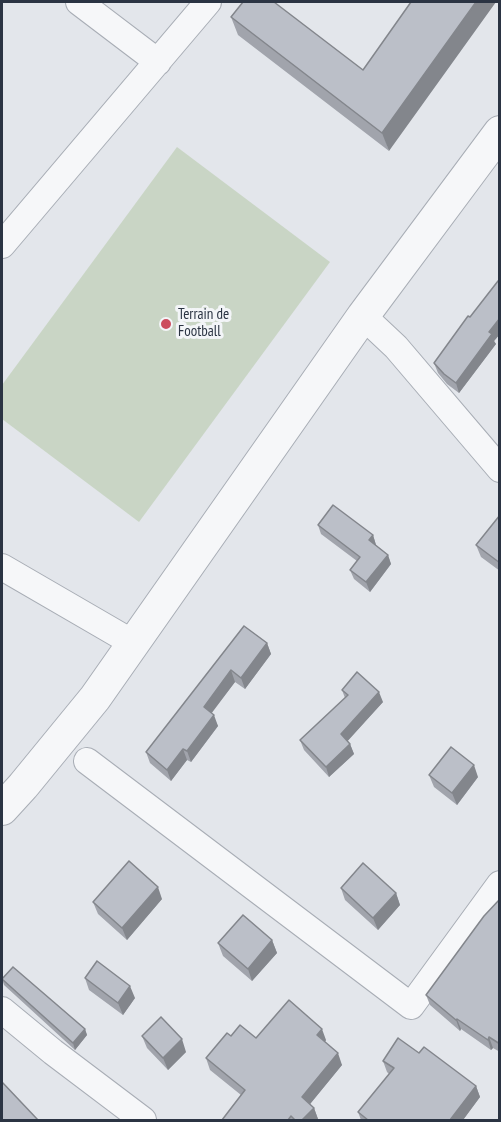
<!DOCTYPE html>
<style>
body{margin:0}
#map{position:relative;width:501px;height:1122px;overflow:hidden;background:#e3e6eb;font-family:"PT Sans Narrow",sans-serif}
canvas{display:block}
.frame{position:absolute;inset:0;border:3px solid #2b3443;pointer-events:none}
</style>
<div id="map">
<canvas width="501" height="1122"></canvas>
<div class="frame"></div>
</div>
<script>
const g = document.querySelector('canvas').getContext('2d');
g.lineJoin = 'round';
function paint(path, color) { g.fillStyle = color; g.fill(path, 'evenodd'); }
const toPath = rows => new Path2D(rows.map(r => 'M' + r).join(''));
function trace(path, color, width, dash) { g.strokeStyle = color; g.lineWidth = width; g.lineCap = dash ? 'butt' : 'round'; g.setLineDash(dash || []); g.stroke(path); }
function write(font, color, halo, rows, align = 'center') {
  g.font = font + ' "PT Sans Narrow",sans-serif'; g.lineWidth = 6; g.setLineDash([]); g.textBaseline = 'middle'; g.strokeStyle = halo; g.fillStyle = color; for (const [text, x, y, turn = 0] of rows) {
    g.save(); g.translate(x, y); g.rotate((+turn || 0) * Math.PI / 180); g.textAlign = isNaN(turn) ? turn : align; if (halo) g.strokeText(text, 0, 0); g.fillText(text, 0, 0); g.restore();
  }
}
paint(toPath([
 [177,147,330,262,139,522,2,419,2,385]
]), '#c9d5c5');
const minor = toPath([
 [79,2,158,62],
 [2,245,208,2],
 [363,316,396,347,500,469],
 [2,567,133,643],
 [87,761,411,1006,500,884],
 [2,1010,53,1052,143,1120]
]);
const tertiary = toPath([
 [2,809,23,786,95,698,363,316,500,132]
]);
trace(minor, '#a8adb5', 28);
trace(tertiary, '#a8adb5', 34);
trace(minor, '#f6f7f9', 26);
trace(tertiary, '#f6f7f9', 32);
paint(toPath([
 [231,17,363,70,389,151,238,35],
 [500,283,500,334,494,341,496,344,459,393,447,384,438,373,434,363,470,317],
 [500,515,500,571,481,557,476,545],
 [318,525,373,535,376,545,388,555,391,564,370,592,354,579,350,570,357,561,321,534],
 [244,626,267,643,271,654,245,689,235,682,211,713,218,726,191,762,187,760,171,781,150,763,146,752],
 [342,690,383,702,347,741,350,744,354,754,329,777,304,750,300,740,345,698],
 [429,775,478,777,457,805,434,787],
 [341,888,396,893,400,905,378,930,345,900],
 [162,899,127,940,98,914,93,902],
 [500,900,500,1052,493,1048,491,1050,461,1029,460,1031,430,1005,426,995],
 [272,940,277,953,252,981,223,956,218,943],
 [85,978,135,998,123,1015,89,990],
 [2,979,85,1029,87,1035,75,1050,4,985],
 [142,1036,186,1052,168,1070,147,1048],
 [231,1036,256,1038,326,1040,325,1042,342,1065,310,1104,314,1108,318,1119,317,1120,222,1120,241,1095,210,1070,206,1058],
 [419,1053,476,1086,480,1097,463,1120,361,1120,358,1112,389,1074,387,1072,383,1061]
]), '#a1a4ac');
paint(toPath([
 [476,2,496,2,389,151,382,133],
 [500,318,500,334,494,341,496,344,459,393,456,383,489,332],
 [373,535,376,545,372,550,369,540],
 [388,555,391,564,370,592,366,582],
 [267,643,271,654,245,689,241,678],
 [231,670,235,682,208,718,204,707],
 [379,692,383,702,345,744,341,734],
 [214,715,218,726,191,762,187,751],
 [350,744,354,754,329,777,326,767],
 [183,749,187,760,171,781,167,770],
 [474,765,478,777,457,805,452,793],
 [158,887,162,899,127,940,122,928],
 [396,893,400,905,378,930,373,918],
 [272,940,277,953,252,981,248,969],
 [130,986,135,998,123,1015,118,1003],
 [457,1019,461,1029,460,1031,456,1020],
 [85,1029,87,1035,75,1050,73,1043],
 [322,1029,326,1040,321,1047,317,1035],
 [489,1037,493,1048,491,1050,488,1040],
 [182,1039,186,1052,168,1070,163,1058],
 [338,1053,342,1065,306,1109,302,1097],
 [476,1086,480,1097,463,1120,450,1120],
 [314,1108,318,1119,317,1120,302,1120]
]), '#83868c');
const building = toPath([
 [243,2,274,2,363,70,411,2,476,2,382,133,231,17,243,2],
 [498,281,500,283,500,318,489,332,492,334,456,383,444,374,434,363,468,316,470,317,498,281],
 [333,505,373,535,369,540,388,555,366,582,350,570,360,557,318,525,333,505],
 [500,515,500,563,476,545,500,515],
 [244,626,267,643,241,678,231,670,204,707,214,715,187,751,183,749,167,770,146,752,244,626],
 [357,672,379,692,341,734,350,744,326,767,300,740,348,695,342,690,357,672],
 [451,747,474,765,452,793,429,775,451,747],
 [129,861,158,887,122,928,93,902,129,861],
 [363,863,396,893,373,918,341,888,363,863],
 [499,900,500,900,500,1044,489,1037,488,1040,457,1019,456,1020,426,995,484,916,499,900],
 [243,915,272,940,248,969,218,943,243,915],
 [97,961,130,986,118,1003,85,978,97,961],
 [13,967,85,1029,73,1043,2,979,13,967],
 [289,1000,322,1029,317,1035,338,1053,302,1097,314,1108,302,1120,295,1120,291,1116,288,1120,222,1120,245,1090,206,1058,227,1033,231,1036,240,1025,256,1038,289,1000],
 [161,1017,182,1039,163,1058,142,1036,161,1017],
 [398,1038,419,1053,424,1047,476,1086,450,1120,368,1120,358,1112,394,1068,383,1061,398,1038],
 [2,1082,38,1120,2,1120,2,1082]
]);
paint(building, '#bbbfc8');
trace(building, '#83868c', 1.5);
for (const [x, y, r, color] of [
 [166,324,6,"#cc4d5e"]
]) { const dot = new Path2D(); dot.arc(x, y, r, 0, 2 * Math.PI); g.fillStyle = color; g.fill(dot); trace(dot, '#f3f5f8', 2); }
write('15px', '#2b3443', '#f3f5f8', [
 ["Terrain de",178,315],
 ["Football",178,332]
], 'left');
</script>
